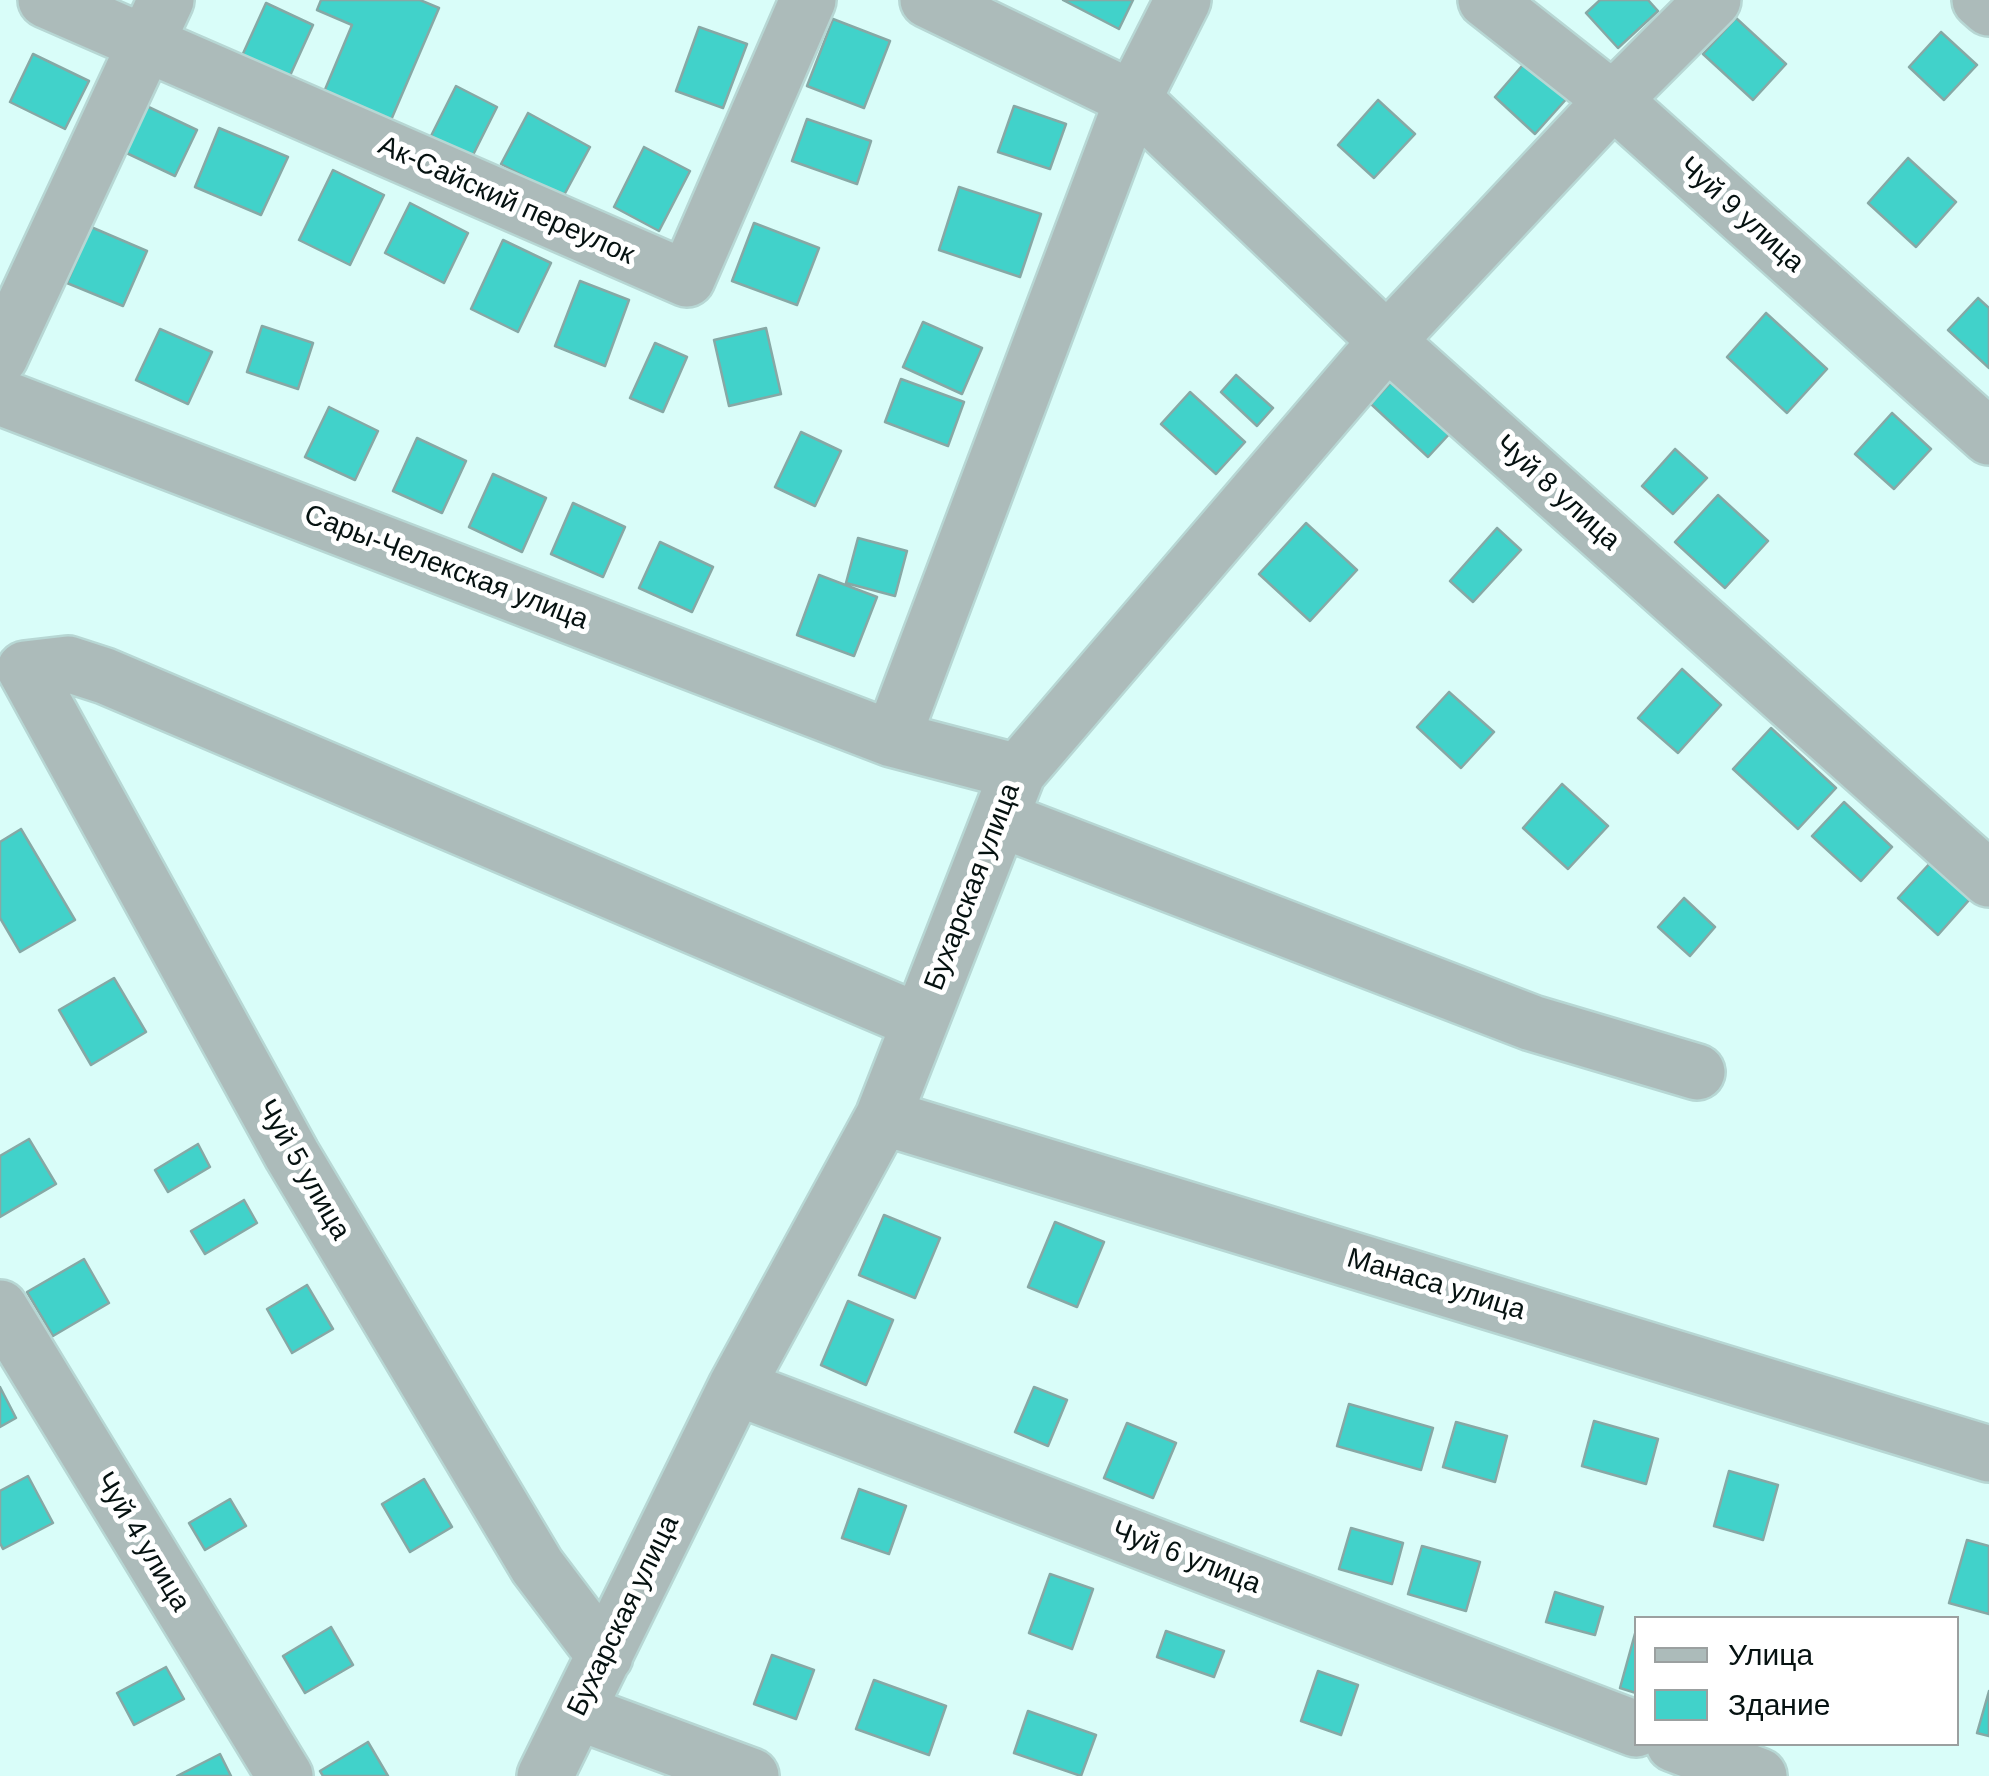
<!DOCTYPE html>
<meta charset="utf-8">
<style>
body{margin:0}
#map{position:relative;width:1989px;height:1776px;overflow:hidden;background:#d9fdf9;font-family:Helvetica,sans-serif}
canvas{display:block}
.legend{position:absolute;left:1634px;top:1616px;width:325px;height:130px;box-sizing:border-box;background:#fff;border:2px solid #9ba0a0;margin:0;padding:12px 18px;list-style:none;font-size:30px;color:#061211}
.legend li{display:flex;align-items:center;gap:20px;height:50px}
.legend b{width:50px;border:2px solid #9ba0a0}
</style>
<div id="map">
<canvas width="1989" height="1776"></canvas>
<ul class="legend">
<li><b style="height:12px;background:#acbbba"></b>Улица</li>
<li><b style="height:28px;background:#41d2ca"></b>Здание</li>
</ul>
</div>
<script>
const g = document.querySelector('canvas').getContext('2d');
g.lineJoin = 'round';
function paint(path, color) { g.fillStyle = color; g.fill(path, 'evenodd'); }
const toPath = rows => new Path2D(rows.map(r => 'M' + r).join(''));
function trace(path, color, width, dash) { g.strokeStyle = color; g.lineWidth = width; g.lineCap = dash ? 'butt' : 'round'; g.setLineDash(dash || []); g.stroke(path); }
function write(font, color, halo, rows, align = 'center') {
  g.font = font + ' Helvetica,sans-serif'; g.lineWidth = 10; g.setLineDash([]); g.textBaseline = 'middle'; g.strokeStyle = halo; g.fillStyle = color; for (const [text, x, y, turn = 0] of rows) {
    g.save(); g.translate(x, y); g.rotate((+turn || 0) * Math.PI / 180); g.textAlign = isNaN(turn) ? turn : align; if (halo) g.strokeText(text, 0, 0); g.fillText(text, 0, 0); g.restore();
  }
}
const building = toPath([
 [321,0,420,0,439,8,391,120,324,92,352,25,317,10,321,0],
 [1063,0,1133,0,1119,29,1063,0],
 [1600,0,1648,0,1658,11,1618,48,1586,13,1600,0],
 [266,3,313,25,288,80,241,58,266,3],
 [1736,18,1786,64,1753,100,1703,54,1736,18],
 [833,19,890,41,864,108,807,86,833,19],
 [699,27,747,44,723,108,676,91,699,27],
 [1941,32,1977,65,1944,100,1909,67,1941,32],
 [33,54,89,81,65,129,10,102,33,54],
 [1528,59,1569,96,1535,134,1495,97,1528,59],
 [456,86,497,107,472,157,431,136,456,86],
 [1378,100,1415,134,1374,178,1338,145,1378,100],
 [138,102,197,130,175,176,116,148,138,102],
 [1014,106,1066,124,1050,169,998,152,1014,106],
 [528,113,590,147,563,197,501,164,528,113],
 [807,119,871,141,857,184,792,161,807,119],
 [219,128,288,157,261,215,195,187,219,128],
 [644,147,690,171,659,231,614,207,644,147],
 [1908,158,1956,202,1916,247,1868,203,1908,158],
 [333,170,384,195,350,265,299,240,333,170],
 [959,187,1041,214,1020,277,939,250,959,187],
 [410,203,468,233,444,283,385,253,410,203],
 [754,223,819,248,797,305,732,281,754,223],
 [91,227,147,251,123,306,67,283,91,227],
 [503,240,551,263,518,332,471,309,503,240],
 [580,281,629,300,605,366,555,346,580,281],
 [1978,298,1989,308,1989,368,1948,330,1978,298],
 [1766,313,1827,369,1787,413,1727,357,1766,313],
 [923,322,982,348,962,394,903,367,923,322],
 [262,326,313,343,298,389,247,372,262,326],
 [766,328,781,394,729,406,714,340,766,328],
 [160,329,212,352,188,404,136,380,160,329],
 [655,343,687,357,663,412,630,398,655,343],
 [1236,375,1273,408,1257,426,1221,392,1236,375],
 [1396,377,1453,430,1428,457,1371,404,1396,377],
 [901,379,964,402,948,446,885,422,901,379],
 [1190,392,1245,442,1216,474,1161,424,1190,392],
 [329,407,378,431,355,480,305,457,329,407],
 [1892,413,1931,449,1894,489,1855,454,1892,413],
 [801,432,841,451,815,506,775,487,801,432],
 [417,438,466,461,442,513,393,491,417,438],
 [1675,449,1707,478,1673,514,1642,486,1675,449],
 [493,474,546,498,522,552,469,527,493,474],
 [1718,495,1768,541,1725,588,1675,542,1718,495],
 [573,503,625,527,603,577,551,554,573,503],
 [1306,523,1357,570,1310,621,1259,574,1306,523],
 [1497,528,1521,550,1473,602,1450,581,1497,528],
 [858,538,907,551,895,596,846,583,858,538],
 [660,542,713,567,692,612,639,588,660,542],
 [819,575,877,597,854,656,797,635,819,575],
 [1682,669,1721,705,1678,753,1638,718,1682,669],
 [1449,692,1494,732,1461,768,1417,727,1449,692],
 [1771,728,1836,788,1798,829,1733,769,1771,728],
 [1562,784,1608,826,1568,869,1523,828,1562,784],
 [1844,802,1892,847,1861,881,1812,836,1844,802],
 [21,829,75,920,20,952,0,918,0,842,21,829],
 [1931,862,1970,899,1938,935,1898,898,1931,862],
 [1684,898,1715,927,1690,956,1658,927,1684,898],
 [114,978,146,1032,91,1065,59,1010,114,978],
 [29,1139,56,1184,0,1217,0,1156,29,1139],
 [198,1144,210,1167,168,1192,155,1170,198,1144],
 [244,1200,257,1223,205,1254,191,1231,244,1200],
 [884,1215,940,1238,915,1298,859,1275,884,1215],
 [1055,1222,1104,1242,1077,1307,1028,1287,1055,1222],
 [84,1259,109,1303,53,1336,27,1292,84,1259],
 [307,1285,333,1329,292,1353,267,1309,307,1285],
 [848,1301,893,1320,866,1385,821,1365,848,1301],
 [0,1387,16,1418,0,1427,0,1387],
 [1034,1387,1067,1400,1048,1446,1015,1432,1034,1387],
 [1349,1404,1433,1428,1421,1470,1337,1446,1349,1404],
 [1594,1421,1658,1439,1646,1484,1582,1466,1594,1421],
 [1456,1422,1507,1436,1495,1482,1443,1467,1456,1422],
 [1127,1423,1176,1443,1153,1498,1104,1478,1127,1423],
 [1729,1471,1778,1485,1763,1540,1714,1526,1729,1471],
 [28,1476,53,1523,3,1549,0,1543,0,1491,28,1476],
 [424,1479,452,1527,410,1552,382,1504,424,1479],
 [859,1489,906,1506,889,1554,842,1538,859,1489],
 [230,1499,246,1526,205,1550,189,1523,230,1499],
 [1351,1528,1403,1543,1392,1584,1339,1569,1351,1528],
 [1967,1540,1989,1546,1989,1614,1949,1603,1967,1540],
 [1422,1546,1480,1562,1466,1611,1408,1594,1422,1546],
 [1050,1574,1093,1589,1072,1649,1029,1633,1050,1574],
 [1555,1592,1603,1607,1595,1635,1546,1622,1555,1592],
 [331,1627,353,1665,305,1693,283,1656,331,1627],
 [1636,1630,1636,1693,1620,1688,1636,1630],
 [1166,1631,1224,1651,1214,1677,1157,1657,1166,1631],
 [772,1655,814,1670,796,1719,754,1704,772,1655],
 [166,1667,184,1699,134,1725,117,1693,166,1667],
 [1318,1671,1358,1685,1341,1735,1301,1721,1318,1671],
 [874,1680,946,1706,929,1755,856,1729,874,1680],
 [1989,1691,1989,1736,1977,1733,1989,1691],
 [1028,1711,1096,1735,1081,1776,1014,1753,1028,1711],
 [368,1742,388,1776,323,1776,320,1771,368,1742],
 [220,1754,231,1776,177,1776,220,1754]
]);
paint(building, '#41d2ca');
trace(building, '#87a8a5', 2.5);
const minor = toPath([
 [46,0,687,279,808,0],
 [928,0,1133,99,1387,341,1989,879],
 [1486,0,1613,100,1989,437],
 [1980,0,1989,8],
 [0,357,166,0],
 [0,397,892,739,1018,772,883,1117,736,1387,545,1776],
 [892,739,1133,99,1183,0],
 [1018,772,1387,341,1613,100,1713,0],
 [1000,819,1532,1023,1697,1072],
 [883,1117,1989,1454],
 [0,1308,285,1776],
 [736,1387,1636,1729],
 [605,1656,537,1566,292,1155,25,669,68,664,105,676,920,1022],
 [578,1712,751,1776],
 [1674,1744,1759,1776]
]);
trace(minor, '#b7d7d4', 60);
trace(minor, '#acbbba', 55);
write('28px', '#061211', '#fff', [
 ["Ак-Сайский переулок",506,201,24],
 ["Чуй 9 улица",1741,215,42],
 ["Чуй 8 улица",1557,493,42],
 ["Сары-Челекская улица",446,568,21],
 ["Бухарская улица",973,887,-69],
 ["Чуй 5 улица",303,1170,60],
 ["Манаса улица",1436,1285,17],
 ["Чуй 4 улица",142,1542,59],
 ["Чуй 6 улица",1186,1558,21],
 ["Бухарская улица",624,1616,-64]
]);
</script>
